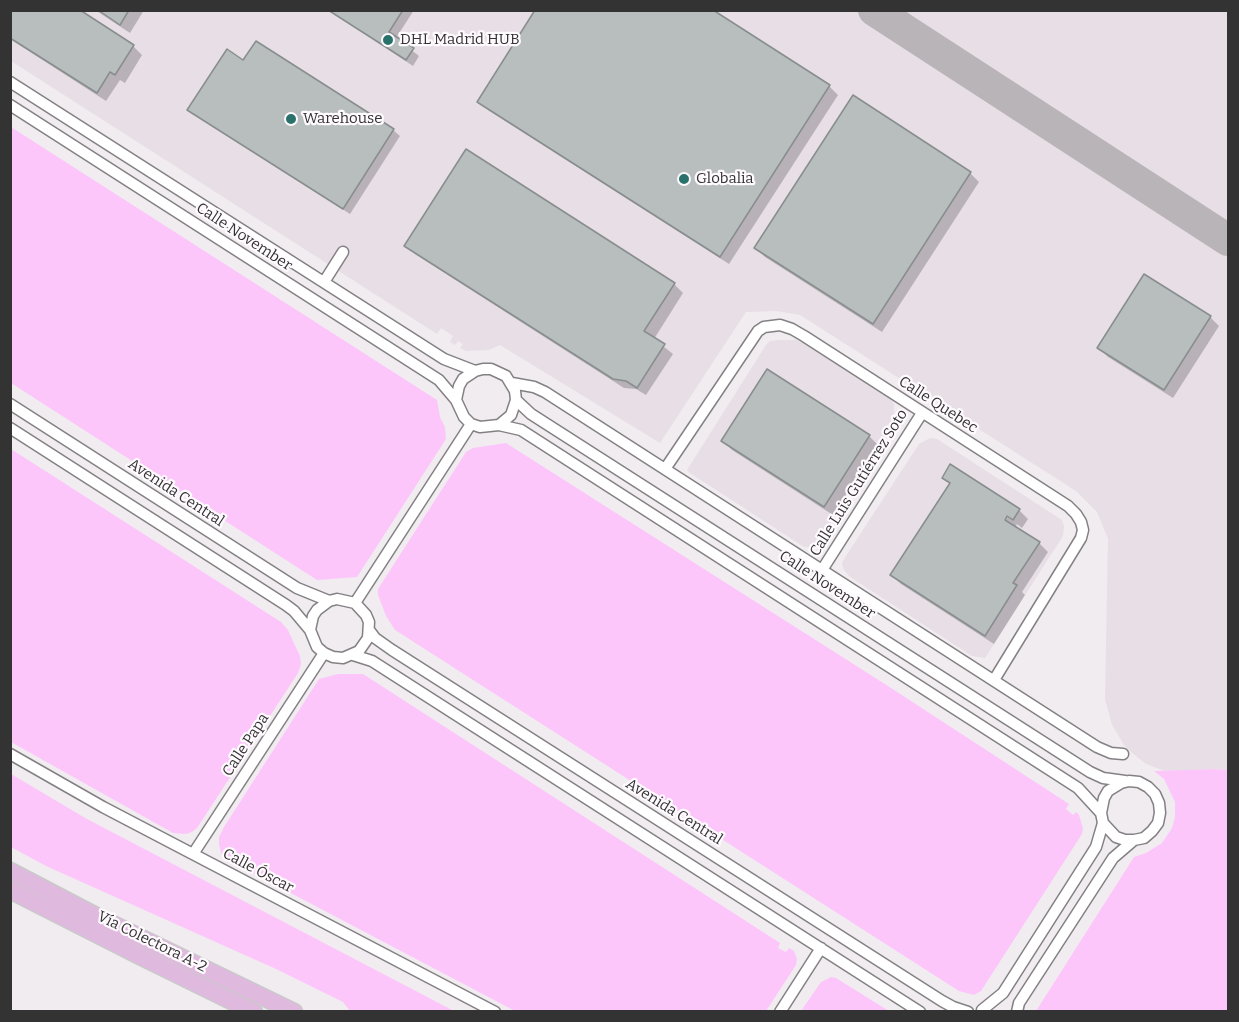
<!DOCTYPE html>
<meta charset="utf-8">
<style>
body{margin:0}
#map{position:relative;width:1239px;height:1022px;overflow:hidden;background:#f1ecf0;font-family:Bitter,serif}
canvas{display:block}
.frame{position:absolute;inset:0;border:12px solid #343334;pointer-events:none}
</style>
<div id="map">
<canvas width="1239" height="1022"></canvas>
<div class="frame"></div>
</div>
<script>
const g = document.querySelector('canvas').getContext('2d');
g.lineJoin = 'round';
function paint(path, color) { g.fillStyle = color; g.fill(path, 'evenodd'); }
const toPath = rows => new Path2D(rows.map(r => 'M' + r).join(''));
function trace(path, color, width, dash) { g.strokeStyle = color; g.lineWidth = width; g.lineCap = dash ? 'butt' : 'round'; g.setLineDash(dash || []); g.stroke(path); }
function write(font, color, halo, rows, align = 'center') {
  g.font = font + ' Bitter,serif'; g.lineWidth = 4.5; g.setLineDash([]); g.textBaseline = 'middle'; g.strokeStyle = halo; g.fillStyle = color; for (const [text, x, y, turn = 0] of rows) {
    g.save(); g.translate(x, y); g.rotate((+turn || 0) * Math.PI / 180); g.textAlign = isNaN(turn) ? turn : align; if (halo) g.strokeText(text, 0, 0); g.fillText(text, 0, 0); g.restore();
  }
}
paint(toPath([
 [10,11,1228,11,1228,770,1214,769,1165,771,1146,764,1126,748,1112,725,1105,699,1108,539,1097,512,1076,491,800,315,776,311,746,312,660,443,500,345,489,350,466,351,460,348,463,344,458,341,455,345,450,342,453,336,441,328,437,334,11,61],
 [778,340,798,340,890,398,894,404,893,424,818,543,809,547,804,547,690,473,687,470,766,345,770,341],
 [930,438,937,439,1062,520,1064,526,1063,536,985,658,972,656,850,577,844,570,842,564,844,559,919,444]
]), '#e7dee6');
paint(toPath([
 [11,127,437,400,440,417,445,427,446,439,357,577,317,580,11,383],
 [506,443,888,686,1069,804,1066,809,1073,815,1076,812,1079,815,1083,828,1082,834,981,991,974,995,959,991,395,630,386,616,378,595,378,589,466,452,473,448],
 [11,449,281,622,288,630,292,639,300,656,301,664,298,673,197,828,192,832,186,834,173,833,11,742],
 [338,674,363,674,780,943,778,948,786,952,789,948,794,951,797,959,796,965,766,1011,515,1011,226,859,221,853,219,844,219,837,224,827,319,679],
 [1214,769,1228,770,1228,1011,1036,1011,1134,857,1146,853,1162,843,1172,828,1175,817,1175,802,1164,779,1154,771],
 [11,774,87,819,454,1011,350,1011,343,1002,276,969,46,866,11,847],
 [831,977,836,978,889,1011,801,1011,821,982]
]), '#fdc6fb');
paint(toPath([
 [10,10,78,10,133,46,142,55,125,83,120,80,106,101,10,39],
 [95,10,144,10,130,33],
 [329,10,414,10,396,38,419,56,413,66],
 [244,62,393,130,400,136,350,214,196,116,189,109],
 [829,86,838,95,729,264,488,110,479,102],
 [970,173,979,182,882,332,765,257,756,248],
 [406,245,674,284,683,293,654,339,673,354,646,395,636,389,624,388,415,254],
 [1210,317,1219,326,1173,398,1108,357,1099,348],
 [869,436,878,445,833,515,732,450,723,441],
 [944,478,1019,510,1028,519,1022,528,1017,524,1015,528,1039,543,1048,552,1022,592,1025,595,994,644,901,584,892,575,950,484]
]), '#0003');
trace(toPath([
 [874,10,1228,240]
]), '#b8b4b8', 32);
const building = toPath([
 [10,10,80,10,134,45,115,75,110,72,97,93,10,38,10,10],
 [98,10,129,10,120,25,98,10],
 [328,10,403,10,389,32,414,48,406,60,328,10],
 [535,10,713,10,830,85,720,257,477,102,535,10],
 [256,41,394,129,343,209,187,110,227,49,243,60,256,41],
 [853,95,971,172,873,324,754,248,853,95],
 [466,149,675,283,644,331,665,344,637,388,626,381,613,379,404,246,466,149],
 [1144,274,1211,316,1164,390,1097,348,1144,274],
 [767,369,870,435,824,507,721,441,767,369],
 [950,464,1020,509,1013,520,1007,516,1005,520,1040,542,1013,583,1017,585,985,636,890,575,950,483,942,478,950,464]
]);
paint(building, '#b8bebe');
trace(building, '#888e8d', 1.5);
const street = toPath([
 [10,82,444,359,475,371],
 [10,105,439,380,456,400,464,417,471,424,480,427,499,425,511,415,516,400,515,391,506,376,491,369,483,369,475,371,463,379,459,386,456,400],
 [324,282,343,252],
 [512,383,534,387,545,392,1097,747,1111,753,1123,754],
 [516,400,531,414,1090,772,1103,778,1125,781],
 [10,404,297,588,329,601],
 [499,425,521,430,1078,788,1101,813,1103,823,1116,837,1125,840,1134,840,1144,838,1152,831,1158,823,1160,813,1159,803,1155,794,1148,787,1139,782,1129,781,1121,783,1108,791,1104,798,1101,813],
 [10,428,286,605,294,611,310,630,317,647,324,653,333,657,343,658,359,651,368,638,369,622,366,615,355,603,337,599,329,601,317,610,313,616,310,630],
 [665,469,758,331,764,327,780,325,792,329,804,336,1068,506,1076,514,1081,522,1083,530,1081,538,994,680],
 [822,570,922,413],
 [355,603,471,424],
 [369,630,375,638,392,650,942,1001,953,1007,968,1012],
 [353,655,372,661,920,1012],
 [10,754,103,807,495,1012],
 [193,854,324,653],
 [982,1010,1003,993,1096,847,1103,823],
 [780,1012,821,948],
 [1017,1012,1019,1003,1113,858,1134,840]
]);
const primary = toPath([
 [10,871,96,916,294,1012],
 [10,890,140,956,254,1012]
]);
trace(street, '#848184', 13);
trace(primary, '#cacaca', 19);
trace(street, '#fff', 10);
trace(primary, '#e0b9df', 16);
for (const [x, y, r, color] of [
 [388,40,6,"#29726c"],
 [291,119,6,"#29726c"],
 [684,179,6,"#29726c"]
]) { const dot = new Path2D(); dot.arc(x, y, r, 0, 2 * Math.PI); g.fillStyle = color; g.fill(dot); trace(dot, '#fefafe', 2); }
write('15px', '#343334', '#fefafe', [
 ["DHL Madrid HUB",400,40],
 ["Warehouse",303,119],
 ["Globalia",696,179]
], 'left');
write('15px', '#343334', '#fefafe', [
 ["Calle November",244,237,33],
 ["Calle Quebec",938,405,33],
 ["Calle Luis Gutiérrez Soto",859,483,-58],
 ["Avenida Central",176,493,33],
 ["Calle November",827,585,33],
 ["Calle Papa",246,745,-57],
 ["Avenida Central",674,812,32],
 ["Calle Óscar",258,871,28],
 ["Vía Colectora A-2",152,942,26]
]);
</script>
